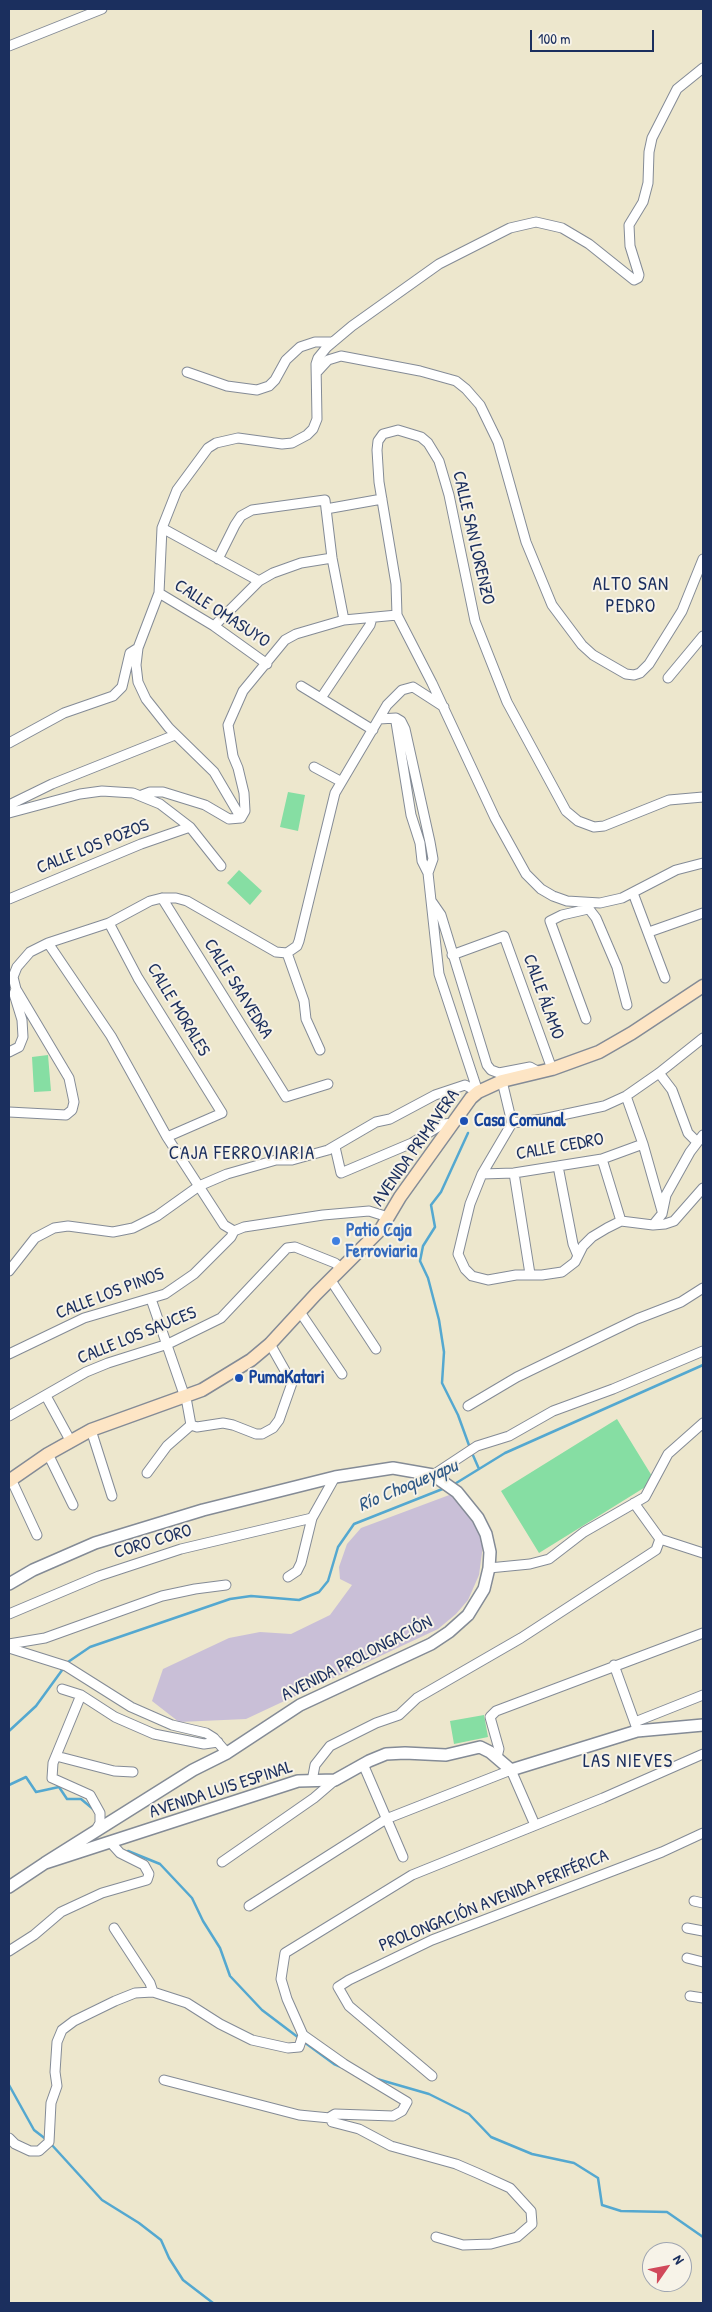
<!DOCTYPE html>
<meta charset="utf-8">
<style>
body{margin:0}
#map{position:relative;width:712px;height:2312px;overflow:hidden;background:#ede7cd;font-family:"Patrick Hand",sans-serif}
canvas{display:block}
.frame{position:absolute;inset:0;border:10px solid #1b2f5e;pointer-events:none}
.north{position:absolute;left:642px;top:2242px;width:50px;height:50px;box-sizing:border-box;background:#f7f3e8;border:1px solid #9fa5b1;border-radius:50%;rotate:57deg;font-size:14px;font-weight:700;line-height:20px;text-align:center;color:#1b2f5e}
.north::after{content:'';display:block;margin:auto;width:18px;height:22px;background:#d1495b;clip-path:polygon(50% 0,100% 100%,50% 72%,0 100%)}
.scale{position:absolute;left:530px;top:30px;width:124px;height:22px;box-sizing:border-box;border:2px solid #1b2f5e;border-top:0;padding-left:6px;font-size:15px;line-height:18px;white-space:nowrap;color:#1b2f5e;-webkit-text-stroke:4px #f7f3e8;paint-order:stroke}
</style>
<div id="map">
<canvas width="712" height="2312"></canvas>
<div class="frame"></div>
<div class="north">N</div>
<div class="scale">100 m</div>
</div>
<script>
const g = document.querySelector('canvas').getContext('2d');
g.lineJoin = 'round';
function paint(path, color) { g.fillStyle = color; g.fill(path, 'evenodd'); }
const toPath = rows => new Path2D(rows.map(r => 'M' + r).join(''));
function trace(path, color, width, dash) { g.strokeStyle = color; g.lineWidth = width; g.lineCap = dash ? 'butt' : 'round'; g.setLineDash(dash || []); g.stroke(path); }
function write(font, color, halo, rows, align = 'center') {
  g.font = font + ' "Patrick Hand",sans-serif'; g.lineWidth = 4; g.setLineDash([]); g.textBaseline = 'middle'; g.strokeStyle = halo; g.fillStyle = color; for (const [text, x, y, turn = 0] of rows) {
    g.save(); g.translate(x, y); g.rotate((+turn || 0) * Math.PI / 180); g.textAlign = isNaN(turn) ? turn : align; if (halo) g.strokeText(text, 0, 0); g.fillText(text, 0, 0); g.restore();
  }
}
paint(toPath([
 [452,1494,484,1538,479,1575,468,1600,456,1614,438,1629,246,1719,179,1722,152,1701,163,1669,229,1638,260,1632,291,1634,330,1615,352,1585,340,1579,339,1567,347,1544,361,1528]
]), '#c9bfd7');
paint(toPath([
 [288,792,305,795,298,831,280,827],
 [239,870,262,891,250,905,227,883],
 [48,1055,51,1091,34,1092,32,1057],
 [617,1419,655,1481,539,1553,501,1491],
 [484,1715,488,1737,454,1744,450,1721]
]), '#86dea3');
trace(toPath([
 [468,1133,441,1192,431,1205,435,1227,423,1246,420,1261,428,1278,439,1320,444,1352,442,1383,458,1415,470,1448],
 [472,1453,479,1469],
 [453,1485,505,1453,703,1365],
 [9,1731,36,1706,68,1662,90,1647,230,1599,251,1596,299,1600,319,1592,328,1581,338,1547,354,1524,445,1488],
 [9,1785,26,1777,36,1792,59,1787,67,1799,81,1799,93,1809],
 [128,1851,160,1864,192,1898,203,1921,220,1948,230,1976,262,2010,299,2038],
 [304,2042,334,2064,341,2067],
 [377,2079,429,2094,469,2114,491,2137,532,2154,574,2163,598,2178,602,2205,621,2211,667,2212,703,2237],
 [9,2085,34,2130,47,2140],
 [51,2144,102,2200,139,2223,161,2240,169,2258,183,2280,213,2303]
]), '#54a8d0', 2.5);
const minor = toPath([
 [9,46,102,9],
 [187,372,227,386,257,390,269,386,275,380,286,360,300,347,315,342,331,342],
 [317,372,328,360,341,356,420,371,456,381,466,389,480,405,498,442,526,542,552,605,582,645,593,655,626,674,634,675,640,673,649,664,682,611,703,559],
 [326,509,382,499],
 [162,528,259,581],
 [218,559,235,525,241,516,252,510,325,500,332,558,344,620],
 [159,593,214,626,267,664],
 [214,626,259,581,273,573,301,563,332,558],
 [668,678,703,636],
 [301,686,373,730],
 [321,698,370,625,372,618],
 [379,719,396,718,401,721,405,729,430,842,433,859,428,873],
 [398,720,396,722,411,815,420,843,422,861,428,873,439,974,478,1092],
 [9,743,64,713,113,696,122,687,130,653,138,648],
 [314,767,340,781],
 [142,795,150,792,163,792,205,805,229,819,241,818,245,811,244,793,238,768,233,756,228,725,243,691,285,640,296,634,344,620,397,615],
 [703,797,669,800,604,826,594,827,578,821,566,811,507,702,475,621,449,495,439,461,428,443,421,437,398,430,383,434,378,441,377,450,379,482,396,584,397,615,432,683,495,818,526,874,541,889,553,896,567,901,600,903,622,898,676,870,703,863],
 [9,805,52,784,175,735],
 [9,813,80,794,102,791,133,793,160,804,190,827,221,866],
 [241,818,214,772,169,728,146,699,138,682,136,665,138,648,159,593,162,528,177,490,208,448,216,443,238,438,282,444,292,443,307,435,313,429,317,419,316,364,318,358,327,347,352,326,439,264,510,228,536,222,562,228,589,244,634,280,638,278,639,275,630,246,629,225,643,202,648,183,649,152,652,138,677,89,703,68],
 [633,893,665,978],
 [162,898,286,1097,328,1084],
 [9,899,141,844,190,827],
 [432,902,441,915,487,1065,491,1070,499,1073,530,1067,539,1072],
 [586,905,596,918,617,967,627,1005],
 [109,923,138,978,222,1113,167,1137],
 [649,932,703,913],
 [48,943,111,1036,167,1137,224,1225,234,1231],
 [287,953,304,1001,306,1019,320,1050],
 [452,955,504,936,552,1069],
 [586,1019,550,921,562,915,588,909],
 [9,1052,19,1047,23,1037,22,1020,14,994,16,989],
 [659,1073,672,1090,688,1133,697,1142],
 [502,1081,512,1123],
 [626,1096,643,1144,662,1211],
 [9,1112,66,1115,72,1110,74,1102,69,1078,16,989,13,977,17,967,30,952,48,943,109,923,150,901,162,898,176,898,187,901,276,952,287,953,297,946,299,941,335,793,387,705,402,690,413,687,444,707],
 [512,1123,482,1174,470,1204,458,1254,465,1269,472,1276,488,1280,516,1275,542,1275,562,1272,575,1262,583,1246,592,1237,607,1228,621,1221,653,1225,662,1214,666,1195,690,1152,703,1135],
 [512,1123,543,1119,604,1106,626,1096,659,1073,703,1038],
 [335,1147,341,1173,412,1143,443,1124,454,1123],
 [602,1159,621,1221],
 [558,1166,573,1244,578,1256],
 [514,1173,530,1274],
 [482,1174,514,1173,602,1159,643,1144],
 [653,1225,665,1224,674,1221,703,1188],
 [234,1231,244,1227,323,1215,369,1211,388,1217],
 [9,1271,35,1238,54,1228,68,1226,113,1232,133,1228,157,1216,199,1186,227,1174,276,1160,292,1160,328,1150,376,1122,390,1119,435,1095,465,1085,478,1092],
 [330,1279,376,1349],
 [151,1299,187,1403,191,1425],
 [300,1312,342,1374],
 [9,1354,84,1318,165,1294,194,1274,231,1237,234,1231],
 [46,1396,70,1440],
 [468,1406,517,1377,637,1319,681,1302,703,1288],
 [9,1416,86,1372,108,1363,168,1344,221,1318,287,1248,295,1247,335,1263,341,1268],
 [91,1430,112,1496],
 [48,1454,73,1505],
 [147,1473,167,1446,191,1425,197,1427,223,1423,233,1425,256,1434,262,1434,273,1428,279,1420,292,1383,270,1344],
 [433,1475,477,1446,509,1436,553,1411,613,1389,703,1351],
 [11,1479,37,1535],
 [660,1539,703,1553],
 [489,1568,530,1564,549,1559,584,1532,645,1497,668,1454,703,1423],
 [288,1577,297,1571,301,1563,312,1518,335,1477],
 [9,1614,99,1576,181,1549,312,1518],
 [9,1644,45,1638,162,1596,195,1589,226,1585],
 [9,1648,66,1666,131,1707,172,1725,206,1733,214,1738,227,1753],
 [614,1665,636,1726],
 [62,1689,81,1695,115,1717,154,1734,204,1744,218,1742],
 [81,1695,53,1763,52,1778,90,1795,100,1813,100,1823,96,1830],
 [635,1722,703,1695],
 [56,1756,114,1771,133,1772],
 [497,1757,499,1749,490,1717,496,1711,703,1633],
 [363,1764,403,1857],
 [312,1781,315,1765,330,1746,376,1723,399,1715,417,1698,521,1638,656,1550,660,1539,634,1503],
 [222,1862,314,1798,335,1780],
 [694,1901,703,1903],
 [249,1906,386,1819,511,1770,535,1825],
 [114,1928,150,1983,153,1992],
 [687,1928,703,1931],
 [9,1951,34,1935,61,1912,102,1893,147,1880,149,1874,144,1865,120,1853,111,1843],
 [687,1958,703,1962],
 [690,1996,703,1998],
 [303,2035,344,2064,407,2102,402,2111,393,2116,335,2114,330,2117,332,2122,359,2129,391,2146,456,2164,477,2173,510,2188,531,2211,532,2224,517,2237,491,2244,463,2245,436,2237],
 [432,2076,349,2006,338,1987,349,1980,432,1940,662,1852,703,1833],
 [164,2080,299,2115,330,2118],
 [9,2138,15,2144,30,2151,39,2151,49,2142,51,2103,57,2086,55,2072,57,2042,62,2030,74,2021,115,2001,135,1993,153,1992,187,2003,220,2024,252,2040,288,2048,299,2047,303,2035,287,1999,281,1979,285,1953,412,1875,603,1798,703,1754]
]);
const tertiary = toPath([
 [9,1584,33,1570,95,1543,203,1510,335,1477,393,1468,433,1475,457,1492,478,1518,486,1534,490,1552,489,1568,484,1589,468,1615,449,1632,431,1644,300,1705,227,1753,193,1770,45,1863],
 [9,1887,45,1863,298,1781,335,1780,369,1761,386,1754,405,1753,446,1755,480,1747,490,1752,511,1770,637,1731,703,1725]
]);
const secondary = toPath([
 [9,1481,48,1454,91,1430,202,1390,251,1360,270,1344,316,1294,381,1229,400,1197,471,1098,478,1092,502,1081,552,1069,599,1052,632,1033,703,986]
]);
trace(minor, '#848b96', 11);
trace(tertiary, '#848b96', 14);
trace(secondary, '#848b96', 15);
trace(minor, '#fff', 9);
trace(tertiary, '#fff', 11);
trace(secondary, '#fde5c5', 12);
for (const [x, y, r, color] of [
 [464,1121,5,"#1a4fb4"],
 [336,1241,5,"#3f7fe0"],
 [239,1378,5,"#1a4fb4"]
]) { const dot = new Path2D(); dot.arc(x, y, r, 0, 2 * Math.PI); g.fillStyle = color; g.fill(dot); trace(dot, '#f7f3e8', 2); }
write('18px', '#1b2f5e', '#f7f3e8', [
 ["CALLE SAN LORENZO",473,538,77],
 ["CALLE OMASUYO",222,614,33],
 ["CALLE LOS POZOS",93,847,-22],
 ["CALLE SAAVEDRA",238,989,58],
 ["CALLE ÁLAMO",543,997,70],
 ["CALLE MORALES",178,1010,59],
 ["CALLE CEDRO",560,1147,-10],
 ["AVENIDA PRIMAVERA",416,1148,-55],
 ["CALLE LOS PINOS",110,1294,-21],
 ["CALLE LOS SAUCES",137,1336,-22],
 ["CORO CORO",153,1542,-17],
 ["AVENIDA PROLONGACIÓN",357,1659,-27],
 ["AVENIDA LUIS ESPINAL",221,1790,-18],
 ["PROLONGACIÓN AVENIDA PERIFÉRICA",494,1901,-22]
]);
write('bold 18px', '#164399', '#f7f3e8', [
 ["Casa Comunal",474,1121],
 ["PumaKatari",249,1378]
], 'left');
write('bold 18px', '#366cbe', '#f7f3e8', [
 ["Patio Caja",346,1231],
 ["Ferroviaria",346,1252]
], 'left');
g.letterSpacing = '1px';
write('19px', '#1b2f5e', '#f7f3e8', [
 ["ALTO SAN",631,585],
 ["PEDRO",631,607],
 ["CAJA FERROVIARIA",242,1154],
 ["LAS NIEVES",628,1762]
]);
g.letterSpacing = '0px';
write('italic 19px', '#2f5986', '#f7f3e8', [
 ["Río Choqueyapu",408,1486,-23]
]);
</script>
